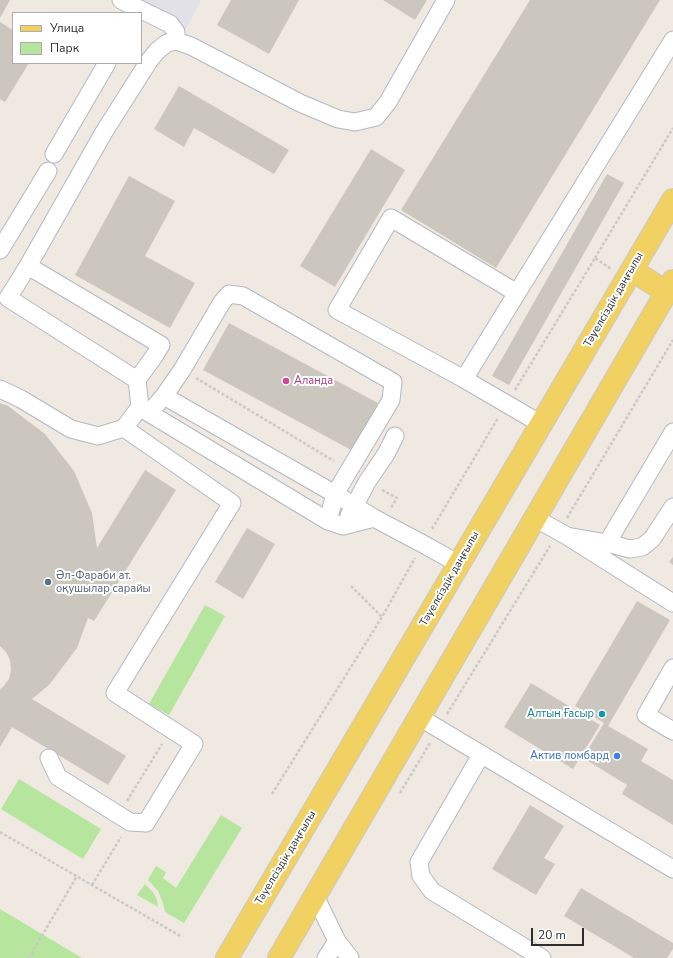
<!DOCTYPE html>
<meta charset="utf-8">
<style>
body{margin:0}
#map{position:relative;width:673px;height:958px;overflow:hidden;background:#efe9e1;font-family:"Nunito Sans",sans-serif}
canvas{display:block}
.legend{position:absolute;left:12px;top:12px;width:130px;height:52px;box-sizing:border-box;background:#fff;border:1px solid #ababab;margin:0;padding:5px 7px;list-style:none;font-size:12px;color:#2e2e2e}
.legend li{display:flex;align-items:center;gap:8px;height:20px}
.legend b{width:20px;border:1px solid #ababab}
.scale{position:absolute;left:531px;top:928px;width:53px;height:18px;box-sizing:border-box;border:2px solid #2e2e2e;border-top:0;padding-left:5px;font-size:12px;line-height:14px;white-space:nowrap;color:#2e2e2e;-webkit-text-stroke:3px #fff;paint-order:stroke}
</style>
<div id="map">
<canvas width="673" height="958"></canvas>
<ul class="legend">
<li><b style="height:5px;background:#f2d163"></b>Улица</li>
<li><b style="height:11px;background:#b6e59e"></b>Парк</li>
</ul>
<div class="scale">20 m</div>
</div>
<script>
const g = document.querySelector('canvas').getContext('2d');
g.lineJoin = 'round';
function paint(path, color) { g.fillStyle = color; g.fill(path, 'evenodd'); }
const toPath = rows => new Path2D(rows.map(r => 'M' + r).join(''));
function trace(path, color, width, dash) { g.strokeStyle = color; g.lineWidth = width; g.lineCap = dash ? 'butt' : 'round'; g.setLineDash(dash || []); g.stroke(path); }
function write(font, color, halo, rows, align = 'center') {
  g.font = font + ' "Nunito Sans",sans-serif'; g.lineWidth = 4; g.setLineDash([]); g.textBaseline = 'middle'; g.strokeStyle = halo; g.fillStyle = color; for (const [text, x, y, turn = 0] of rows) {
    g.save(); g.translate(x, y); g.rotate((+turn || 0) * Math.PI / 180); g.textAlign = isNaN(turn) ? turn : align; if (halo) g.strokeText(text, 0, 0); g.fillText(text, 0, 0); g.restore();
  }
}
paint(toPath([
 [121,0,201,0,180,41]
]), '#e3e1e8');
paint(toPath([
 [205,605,225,616,169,715,149,704],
 [19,779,101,829,83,859,1,809],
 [221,815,242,828,184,923,165,912,163,903,158,891,148,880,156,866,166,872,163,878,176,888],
 [145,884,153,892,157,900,158,907,137,895],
 [0,909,82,958,0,958]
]), '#b6e59e');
paint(toPath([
 [0,0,10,0,0,18],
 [231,0,299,0,269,54,217,25],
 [383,0,427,0,415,20],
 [530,0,660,0,496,268,401,210],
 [0,22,13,30,13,63,29,63,5,102,0,99],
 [179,86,289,150,274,174,194,128,184,147,154,129],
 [371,149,405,170,335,287,300,266],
 [607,174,624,183,509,385,492,376],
 [129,176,175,201,145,256,195,283,170,328,75,275],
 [229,323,378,403,353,451,203,370],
 [0,403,8,406,45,434,74,471,92,513,97,548,145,470,176,490,94,621,88,618,77,648,49,685,32,699,126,756,108,785,12,727,0,747,0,689,3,687,9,679,11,670,10,660,6,652,0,646],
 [247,528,275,544,243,599,215,582],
 [673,557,673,565,669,562],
 [637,601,670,620,608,726,648,749,641,761,673,780,673,825,622,794,627,785,583,758,604,723,575,706],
 [531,683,600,725,573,769,504,727],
 [530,805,564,826,544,858,555,864,536,895,492,869],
 [581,888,673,943,673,949,667,958,634,958,564,916]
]), '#cbc7bf');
const minor = toPath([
 [121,0,170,24,176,32,176,41],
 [54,154,107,63],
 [0,250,48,171],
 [28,266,104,132,149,61,157,51,167,43,176,41,191,46,300,103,338,119,355,122,376,117,388,102,446,0],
 [517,293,391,218,337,310,464,379,517,293,673,40],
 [464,379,541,424],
 [0,389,21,399,71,429,98,436,124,428,140,407,137,380,155,355,161,345,28,266,8,298,137,380],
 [164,396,335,494,374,518,423,544,459,564],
 [140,407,149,413,328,521,343,526,374,518],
 [149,413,164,396,182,370,222,302,229,294,243,296,393,382,391,400,335,494,328,521],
 [349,516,367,482,386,454,395,436],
 [535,518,567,536,673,603],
 [567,536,607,543,673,432],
 [607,543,630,549,642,547,652,539,673,507],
 [673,668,646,715,673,731],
 [419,717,673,869],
 [481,755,419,862,421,876,432,891,542,958],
 [49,758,58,777,130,822,146,823,194,744,115,693,232,503,124,428],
 [315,896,337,941,326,958],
 [337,941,350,958]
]);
const major = toPath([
 [632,270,666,292],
 [227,958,673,200],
 [279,958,673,281]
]);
trace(minor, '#b4b7c1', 19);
trace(major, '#c9c9c9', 24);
trace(toPath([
 [595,258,673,128],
 [196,378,334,461],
 [515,390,595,258,611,269],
 [382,490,397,498,391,508],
 [567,518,673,340],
 [432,529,498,418],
 [351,586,382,617],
 [447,714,550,546],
 [400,793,430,743],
 [272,794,382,617,415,558],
 [127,801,162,744],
 [0,832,182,937],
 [92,885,121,837],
 [29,958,77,876]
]), '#c9c9c9', 2.5, [3, 2]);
trace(minor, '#fff', 17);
trace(major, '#f2d163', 22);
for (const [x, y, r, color] of [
 [286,381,4,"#d1479c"],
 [48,582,4,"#5c6f8a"],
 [602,714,4,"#0f9aa8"],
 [617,756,4,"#3f7fe0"]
]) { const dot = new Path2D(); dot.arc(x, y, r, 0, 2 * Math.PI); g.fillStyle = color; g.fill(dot); trace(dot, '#fff', 1.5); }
write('11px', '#2e2e2e', '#fff', [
 ["Тәуелсіздік даңғылы",614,300,-60],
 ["Тәуелсіздік даңғылы",450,579,-60],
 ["Тәуелсіздік даңғылы",286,858,-59]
]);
write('11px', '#b23c85', '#fff', [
 ["Аланда",294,381]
], 'left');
write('11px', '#4e5e75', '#fff', [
 ["Әл-Фараби ат.",56,576],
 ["оқушылар сарайы",56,589]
], 'left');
write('11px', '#0d838f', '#fff', [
 ["Алтын Ғасыр",594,714]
], 'right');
write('11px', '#366cbe', '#fff', [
 ["Актив ломбард",609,756]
], 'right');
</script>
